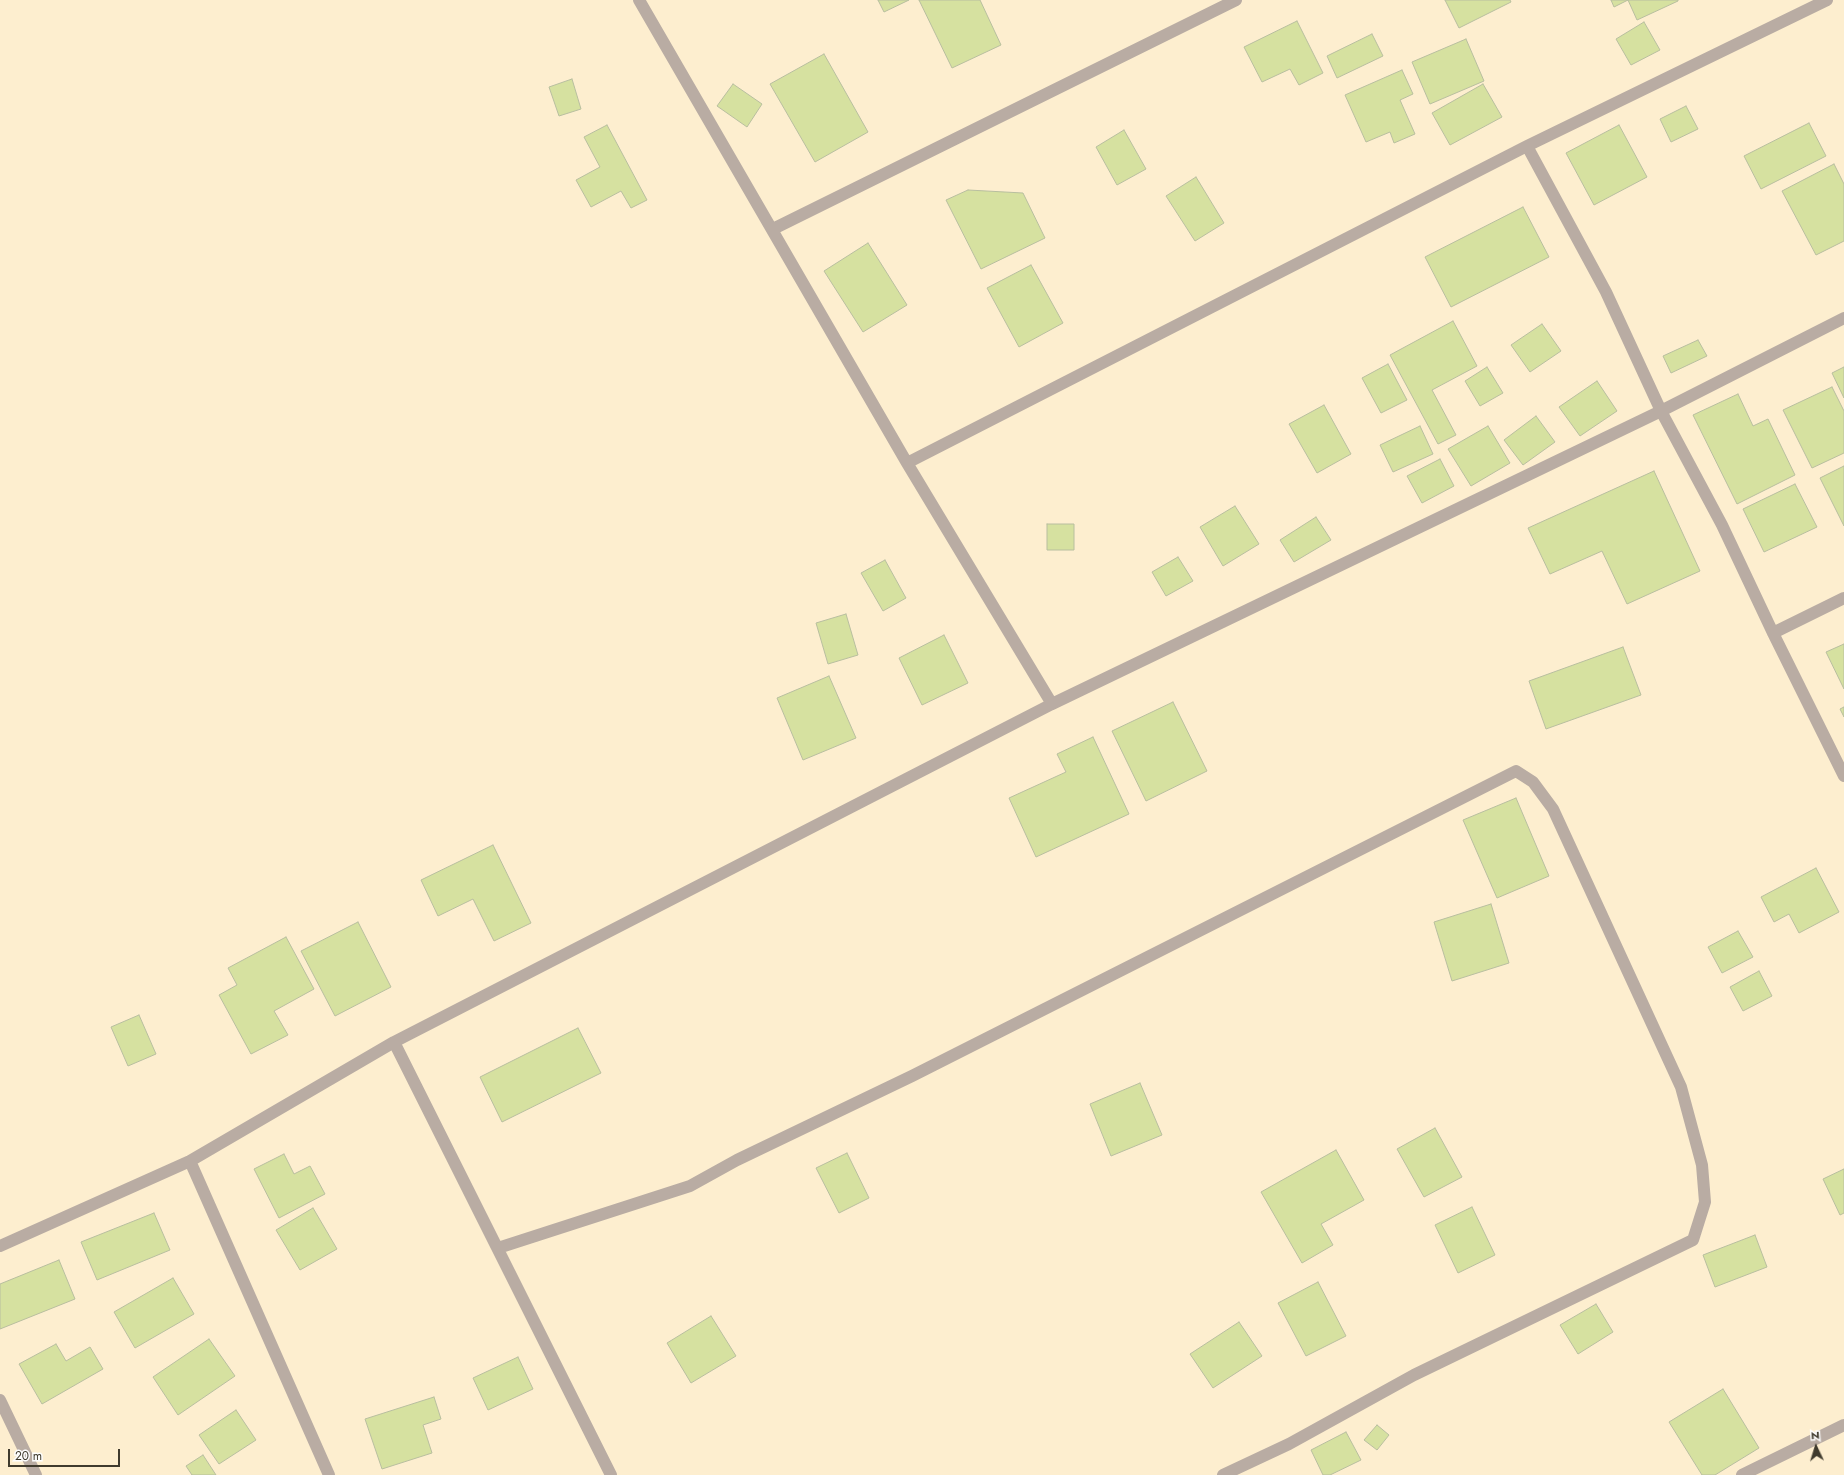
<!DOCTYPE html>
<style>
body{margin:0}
#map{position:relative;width:1844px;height:1475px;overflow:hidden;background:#fdeecf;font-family:Jost,sans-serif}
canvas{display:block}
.north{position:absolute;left:1796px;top:1427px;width:40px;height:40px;-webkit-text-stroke:3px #fdfdfd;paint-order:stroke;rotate:356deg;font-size:11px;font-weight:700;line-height:16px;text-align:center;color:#3f3a2d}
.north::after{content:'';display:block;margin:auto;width:14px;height:18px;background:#3f3a2d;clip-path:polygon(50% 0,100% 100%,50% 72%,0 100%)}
.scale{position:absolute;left:8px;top:1449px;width:112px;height:18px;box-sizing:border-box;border:2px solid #3f3a2d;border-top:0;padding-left:5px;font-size:12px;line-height:14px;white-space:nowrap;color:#3f3a2d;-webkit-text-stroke:3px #fdfdfd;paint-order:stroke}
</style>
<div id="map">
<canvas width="1844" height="1475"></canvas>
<div class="north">N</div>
<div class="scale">20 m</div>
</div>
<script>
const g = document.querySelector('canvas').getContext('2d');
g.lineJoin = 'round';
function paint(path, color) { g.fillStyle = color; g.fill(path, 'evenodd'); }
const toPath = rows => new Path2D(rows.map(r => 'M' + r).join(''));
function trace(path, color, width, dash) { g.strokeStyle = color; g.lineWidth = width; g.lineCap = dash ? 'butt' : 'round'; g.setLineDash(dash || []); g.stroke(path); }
const building = toPath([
 [878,0,909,0,884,12,878,0],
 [919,0,980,0,1001,45,952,68,919,0],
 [1445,0,1510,0,1511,2,1459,28,1445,0],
 [1611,0,1628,0,1614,7,1611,0],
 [1628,0,1678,0,1678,1,1637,20,1628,0],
 [1297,21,1323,73,1299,85,1290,69,1262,82,1244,47,1297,21],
 [1644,22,1660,50,1631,65,1616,39,1644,22],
 [1372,34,1383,56,1337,78,1327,56,1372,34],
 [1466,39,1484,81,1430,104,1412,62,1466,39],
 [824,54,868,132,815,162,770,84,824,54],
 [1402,70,1413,94,1400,100,1415,134,1394,143,1390,132,1366,142,1345,95,1402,70],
 [572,79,581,109,559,116,549,87,572,79],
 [733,84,762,104,747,127,717,106,733,84],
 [1483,84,1502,117,1450,145,1432,113,1483,84],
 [1686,106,1698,129,1671,142,1660,119,1686,106],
 [1809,123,1826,156,1761,189,1744,156,1809,123],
 [607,125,647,200,631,208,621,191,591,207,576,180,600,167,584,137,607,125],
 [1619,125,1647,177,1594,205,1566,153,1619,125],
 [1124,130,1146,169,1117,185,1096,147,1124,130],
 [1834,164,1844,184,1844,241,1816,255,1782,191,1834,164],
 [1196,177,1224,223,1195,241,1166,196,1196,177],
 [968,190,1023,193,1045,238,981,269,946,200,968,190],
 [1523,207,1549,257,1451,307,1425,257,1523,207],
 [868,243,907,305,863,332,824,271,868,243],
 [1031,265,1063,323,1019,347,987,288,1031,265],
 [1453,321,1477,366,1432,390,1456,435,1438,444,1390,355,1453,321],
 [1542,324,1561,351,1530,372,1511,345,1542,324],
 [1698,340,1707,356,1671,373,1663,356,1698,340],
 [1388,364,1407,400,1381,413,1362,378,1388,364],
 [1487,367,1503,393,1480,406,1465,381,1487,367],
 [1844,367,1844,398,1832,373,1844,367],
 [1597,381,1617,411,1580,436,1559,407,1597,381],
 [1832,387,1844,411,1844,453,1812,468,1783,410,1832,387],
 [1738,394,1753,426,1768,419,1795,475,1737,504,1693,415,1738,394],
 [1324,405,1351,454,1317,473,1289,424,1324,405],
 [1536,416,1555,442,1523,465,1504,440,1536,416],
 [1420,426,1433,454,1393,472,1380,445,1420,426],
 [1488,426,1510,463,1471,486,1448,449,1488,426],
 [1440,459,1454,486,1422,503,1407,476,1440,459],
 [1844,466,1844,526,1820,478,1844,466],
 [1654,471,1700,571,1627,604,1602,551,1550,574,1528,528,1654,471],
 [1795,484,1817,527,1764,552,1743,509,1795,484],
 [1235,506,1259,544,1223,566,1200,527,1235,506],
 [1316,517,1331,540,1294,562,1280,540,1316,517],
 [1047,524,1074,524,1074,550,1047,550,1047,524],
 [1178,557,1193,581,1166,596,1152,572,1178,557],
 [885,560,906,598,883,611,861,573,885,560],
 [846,614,858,655,828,664,816,623,846,614],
 [944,635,968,683,922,705,899,658,944,635],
 [1844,644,1844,689,1826,652,1844,644],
 [1623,647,1641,695,1546,729,1529,681,1623,647],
 [829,676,856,738,803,760,777,698,829,676],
 [1173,702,1207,771,1146,801,1112,731,1173,702],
 [1844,707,1844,717,1840,709,1844,707],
 [1093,737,1129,814,1036,857,1009,798,1066,772,1057,754,1093,737],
 [1516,798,1549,876,1497,898,1463,820,1516,798],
 [493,845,531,923,494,941,473,899,438,916,421,880,493,845],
 [1816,868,1839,912,1799,933,1789,914,1774,922,1761,897,1816,868],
 [1491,904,1509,963,1452,981,1434,922,1491,904],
 [358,922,391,987,335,1016,301,951,358,922],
 [1738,931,1753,957,1722,973,1708,947,1738,931],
 [286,937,314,989,274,1011,288,1035,251,1054,219,995,237,985,228,968,286,937],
 [1759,971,1772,996,1743,1011,1730,987,1759,971],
 [139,1015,156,1054,128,1066,111,1027,139,1015],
 [578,1028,601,1073,502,1122,480,1077,578,1028],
 [1140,1083,1162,1135,1111,1156,1090,1104,1140,1083],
 [1435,1128,1462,1177,1424,1197,1397,1149,1435,1128],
 [1336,1150,1364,1200,1321,1224,1333,1245,1302,1263,1261,1192,1336,1150],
 [847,1153,869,1198,839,1213,816,1168,847,1153],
 [284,1154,294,1174,310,1166,325,1194,279,1218,254,1169,284,1154],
 [1844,1169,1844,1213,1840,1215,1823,1179,1844,1169],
 [1472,1207,1495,1255,1458,1273,1435,1225,1472,1207],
 [313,1208,337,1249,300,1270,276,1230,313,1208],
 [154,1213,170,1250,97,1280,81,1242,154,1213],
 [1755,1235,1767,1267,1715,1287,1703,1255,1755,1235],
 [59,1260,75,1299,0,1329,0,1284,59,1260],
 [173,1278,194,1314,135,1348,114,1312,173,1278],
 [1318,1282,1346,1336,1306,1356,1278,1303,1318,1282],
 [1596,1304,1613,1332,1578,1354,1560,1325,1596,1304],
 [711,1316,736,1356,691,1383,667,1343,711,1316],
 [1239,1322,1262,1356,1213,1388,1190,1354,1239,1322],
 [209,1339,235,1376,178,1415,153,1377,209,1339],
 [56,1344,66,1361,90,1347,103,1369,42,1404,19,1364,56,1344],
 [518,1357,533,1389,488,1410,473,1378,518,1357],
 [1723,1389,1759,1448,1715,1475,1702,1475,1669,1422,1723,1389],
 [434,1397,441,1419,423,1425,432,1453,382,1469,365,1419,434,1397],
 [236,1410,256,1440,219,1464,199,1435,236,1410],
 [1377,1425,1389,1435,1377,1450,1364,1440,1377,1425],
 [1346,1432,1361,1460,1330,1475,1323,1475,1311,1450,1346,1432],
 [203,1455,216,1475,192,1475,186,1466,203,1455]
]);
paint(building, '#d6e1a0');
trace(building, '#b8be9f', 1);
trace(toPath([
 [639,0,907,463,1052,704],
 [1527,146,1606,292,1661,411,1722,525,1773,633,1844,776],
 [773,229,1236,0],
 [907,463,1527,146,1827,0],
 [1773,633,1844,598],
 [394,1042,611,1475],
 [190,1161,329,1475],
 [0,1246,190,1161,394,1042,1052,704,1661,411,1844,318],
 [498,1248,690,1186,737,1160,912,1076,1516,771,1533,782,1553,809,1681,1087,1702,1165,1705,1202,1693,1240,1414,1375,1289,1444,1223,1475],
 [0,1400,36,1475],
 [1742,1475,1844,1425]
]), '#b9aca3', 12);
</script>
